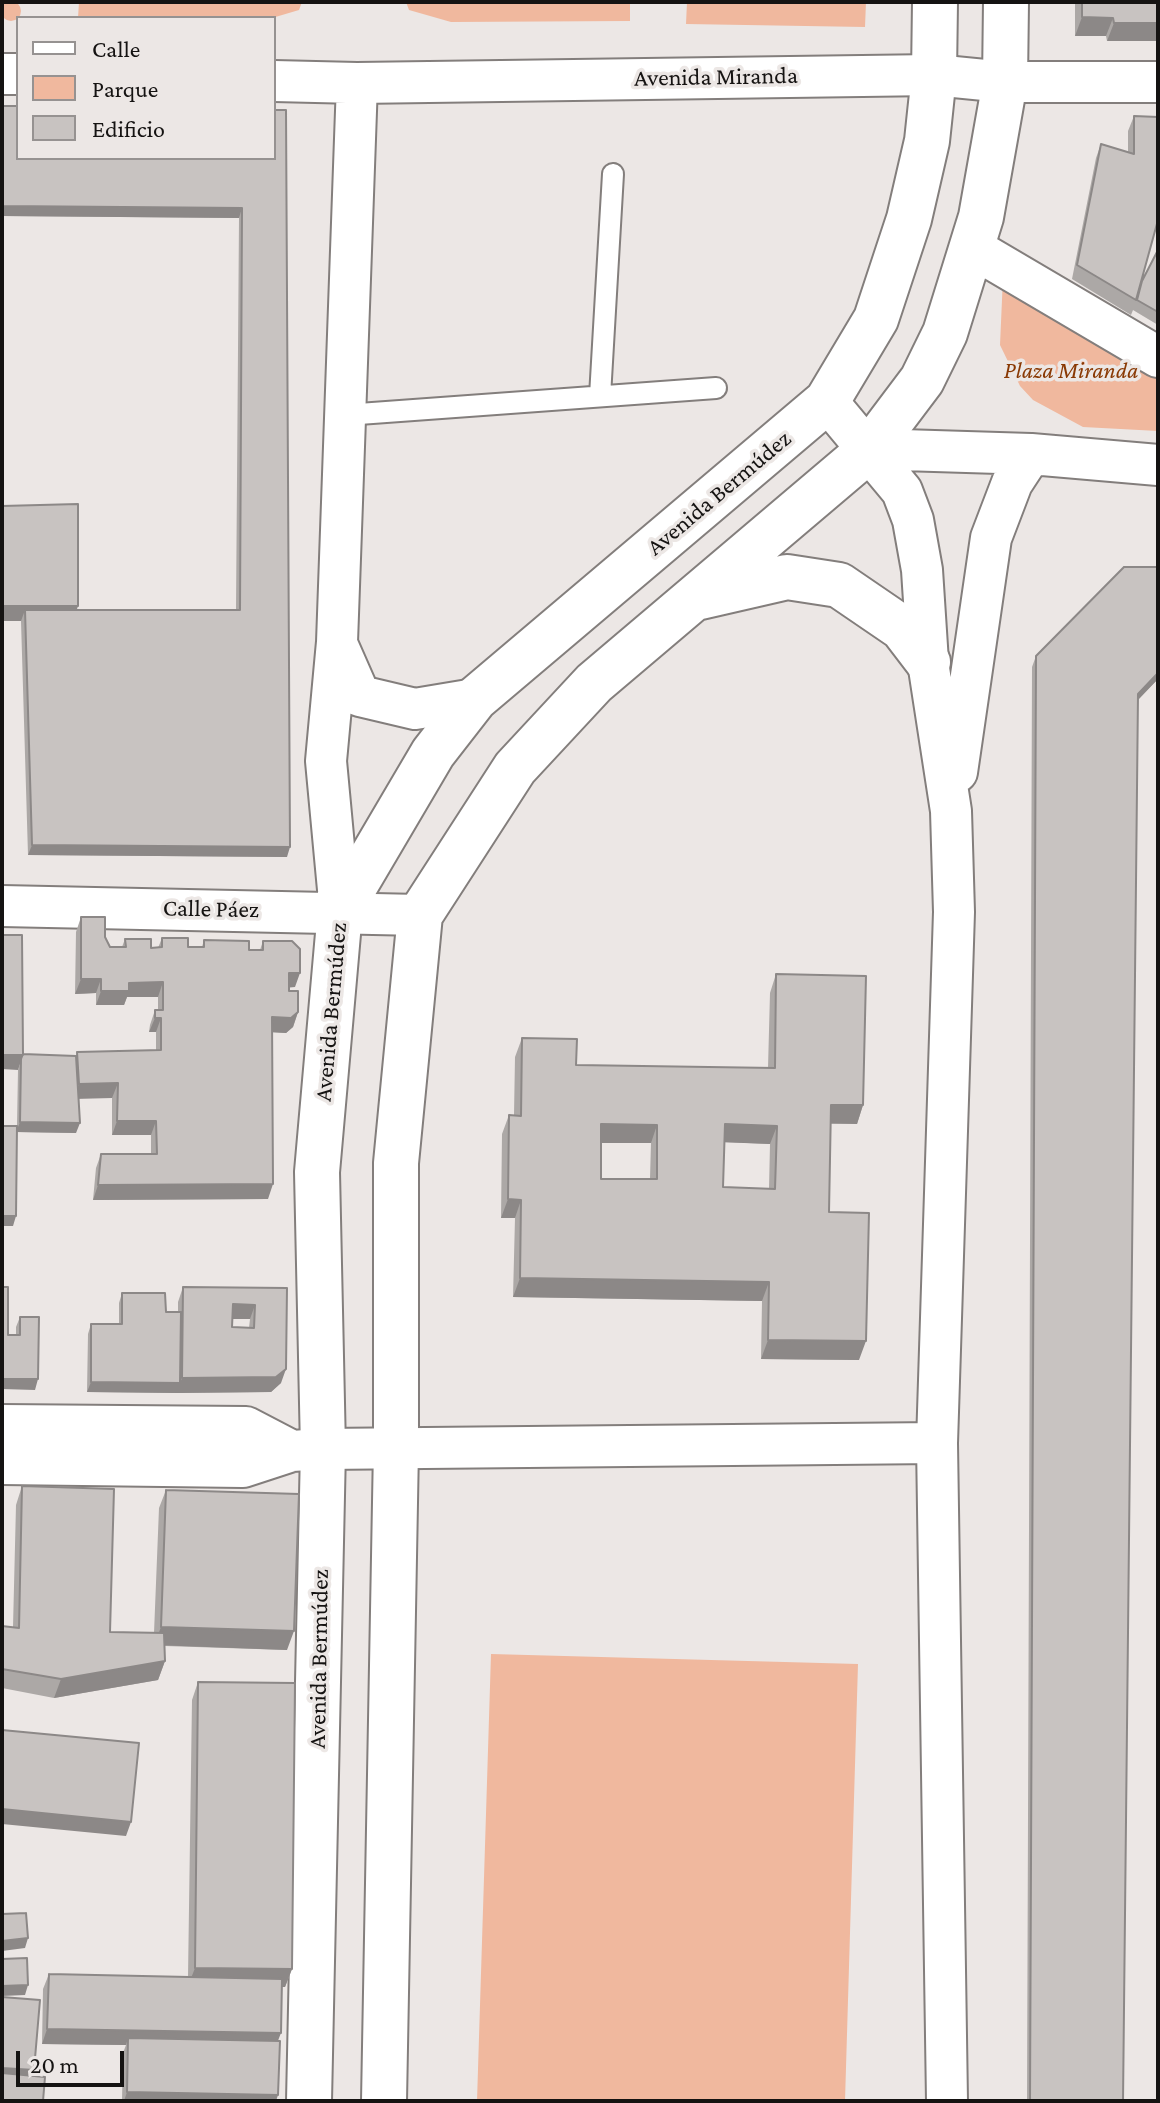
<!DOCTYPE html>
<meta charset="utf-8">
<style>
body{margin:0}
#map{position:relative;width:1160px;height:2103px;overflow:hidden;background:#ece7e5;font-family:"Crimson Pro",serif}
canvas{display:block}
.frame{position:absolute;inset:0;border:4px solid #151312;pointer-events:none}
.legend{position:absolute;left:16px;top:16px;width:260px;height:144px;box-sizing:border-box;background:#ece7e5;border:2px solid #969291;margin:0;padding:10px 14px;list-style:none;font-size:24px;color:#151312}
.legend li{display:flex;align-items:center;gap:16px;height:40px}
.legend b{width:40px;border:2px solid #969291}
.scale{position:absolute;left:16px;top:2051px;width:108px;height:36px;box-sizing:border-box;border:4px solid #151312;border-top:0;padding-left:10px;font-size:24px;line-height:28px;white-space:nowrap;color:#151312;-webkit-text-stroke:6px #ece7e5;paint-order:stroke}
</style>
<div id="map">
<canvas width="1160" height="2103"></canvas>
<div class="frame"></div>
<ul class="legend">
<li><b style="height:10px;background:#fff"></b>Calle</li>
<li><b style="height:22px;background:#f0b89e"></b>Parque</li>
<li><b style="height:22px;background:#c8c3c1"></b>Edificio</li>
</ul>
<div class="scale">20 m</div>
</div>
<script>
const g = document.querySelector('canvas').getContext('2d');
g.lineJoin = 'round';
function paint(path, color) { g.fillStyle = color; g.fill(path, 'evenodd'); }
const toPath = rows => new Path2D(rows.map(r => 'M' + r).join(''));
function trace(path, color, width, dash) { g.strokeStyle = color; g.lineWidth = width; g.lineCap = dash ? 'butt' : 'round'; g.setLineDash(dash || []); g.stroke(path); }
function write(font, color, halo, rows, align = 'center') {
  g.font = font + ' "Crimson Pro",serif'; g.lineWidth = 7; g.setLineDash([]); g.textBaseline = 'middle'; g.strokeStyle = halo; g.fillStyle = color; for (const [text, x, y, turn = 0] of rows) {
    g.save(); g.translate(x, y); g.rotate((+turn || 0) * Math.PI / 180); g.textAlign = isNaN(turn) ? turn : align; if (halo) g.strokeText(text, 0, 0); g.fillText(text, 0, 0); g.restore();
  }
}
paint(toPath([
 '1 11a10 10 0 1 1 20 0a10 10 0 1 1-20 0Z',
 [79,2,302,2,299,10,272,18,78,18],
 [406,2,630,2,630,21,451,22,409,10],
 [687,2,866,2,865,27,686,24],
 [1003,277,1158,373,1158,431,1083,427,1033,400,1020,386,1000,345],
 [491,1654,858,1664,845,2101,477,2101]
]), '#f0b89e');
const lane = toPath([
 [600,396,613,174],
 [345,415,716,388]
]);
const street = toPath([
 [2,74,18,74],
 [274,81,357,83,934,75,1005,82,1158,82],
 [971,247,1158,357],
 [827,401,902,491,913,520,922,570,928,662,951,811,954,912,937,1443,947,2101],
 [870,449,1031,454,1158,465],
 [338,646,360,696,415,709,475,699],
 [957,772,991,538,1012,483,1031,454],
 [2,906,420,915],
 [340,911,326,761,337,642,357,83],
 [2,1425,246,1427,292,1451],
 [2,1464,243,1467,292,1451,323,1449,937,1443]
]);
const secondary = toPath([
 [700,597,787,577,839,585,902,628,928,662],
 [309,2101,323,1449,317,1172,340,911,433,753,475,699,827,401,876,319,909,219,927,141,934,75,935,2],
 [384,2101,396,1448,396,1163,420,915,515,768,594,683,870,449,922,380,945,333,981,217,1005,82,1006,2]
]);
trace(lane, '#837e7c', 24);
trace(street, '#837e7c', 44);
trace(secondary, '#837e7c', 48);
trace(lane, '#fff', 20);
trace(street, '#fff', 40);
trace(secondary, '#fff', 44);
paint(toPath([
 [1075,2,1158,2,1107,41,1106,36,1075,36],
 [2,106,274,158,287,857,28,855,21,621,2,506,77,610,236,610,239,218,2,216],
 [1134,116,1141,282,1158,250,1158,325,1133,310,1131,315,1072,279,1096,158,1101,144,1128,152,1128,131],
 [1036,656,1158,679,1138,700,1123,2101,1027,2101,1032,667],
 [81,917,105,937,110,947,122,947,125,939,151,948,158,948,162,938,188,947,202,947,204,940,249,950,260,950,263,941,295,987,289,987,289,991,298,1012,293,1027,286,1033,272,1032,268,1199,93,1200,96,1168,101,1154,151,1154,151,1135,112,1135,112,1098,79,1098,76,1133,17,1132,13,1226,2,1226,2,1126,17,1126,18,1070,23,1054,76,1056,77,1052,156,1050,156,1032,149,1032,150,1025,155,1010,158,1010,158,997,127,997,124,1005,96,1005,96,993,75,994,76,932],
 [776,974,863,1105,857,1124,831,1124,829,1212,859,1360,761,1359,762,1301,513,1297,515,1218,501,1218,502,1134,509,1115,514,1115,515,1057,522,1038,576,1065,768,1068,770,993],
 [724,1142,770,1144,769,1189,723,1187],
 [601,1143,651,1143,650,1179,601,1179],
 [183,1287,287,1288,281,1383,271,1392,177,1393,87,1392,88,1334,91,1324,119,1324,119,1303,122,1293,166,1312,178,1312,178,1302],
 [232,1319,250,1319,249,1328,232,1327],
 [20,1317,35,1390,8,1335,16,1335,16,1327],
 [22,1486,110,1632,154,1633,159,1508,166,1490,287,1650,165,1646,165,1661,158,1680,54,1698,2,1688,2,1626,13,1627,16,1505],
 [198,1682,292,1969,285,1987,282,1987,278,2041,276,2101,122,2101,123,2053,126,2045,42,2044,43,1989,49,1974,188,1977,192,1700]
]), '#aca8a6');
paint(toPath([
 [1082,17,1113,18,1106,36,1075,36],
 [1114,23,1158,23,1158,41,1107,41],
 [2,206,242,208,239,218,2,216],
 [2,606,78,606,73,621,25,610,21,621,2,621],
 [1158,673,1158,679,1134,704,1138,694],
 [32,845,290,847,287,857,28,855],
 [289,973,300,973,295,987,284,988],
 [81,979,101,979,96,993,75,994],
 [163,982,158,997,127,997,124,1005,96,1005,101,991,129,983],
 [298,1012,293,1027,286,1033,267,1032,272,1017],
 [155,1018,161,1018,156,1032,149,1032],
 [2,1055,23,1055,18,1070,2,1069],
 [118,1083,112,1098,74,1099,79,1084],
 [831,1105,863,1105,857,1124,824,1123],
 [117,1121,156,1121,151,1135,112,1135],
 [20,1122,80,1123,76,1133,16,1132],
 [601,1124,657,1125,651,1143,594,1143],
 [725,1124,777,1126,770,1144,718,1142],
 [273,1184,268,1199,93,1200,98,1185],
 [508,1199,521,1200,515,1218,501,1218],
 [2,1216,16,1216,13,1226,2,1226],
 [520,1278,769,1282,762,1301,513,1297],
 [233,1304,255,1305,250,1319,227,1319],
 [768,1340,866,1341,859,1360,761,1359],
 [286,1369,281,1383,271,1392,177,1393,87,1392,91,1382,180,1383,182,1378],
 [2,1379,38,1379,35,1390,2,1389],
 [161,1627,294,1631,287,1650,154,1645],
 [165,1661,158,1680,54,1698,61,1679],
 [2,1809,131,1822,126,1836,2,1824],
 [28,1938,25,1948,2,1951,2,1941],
 [195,1968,292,1969,285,1987,188,1986],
 [28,1985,25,1995,2,1996,2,1986],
 [47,2029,281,2033,275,2048,128,2038,126,2045,42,2044],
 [2,2068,34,2070,30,2081,2,2078],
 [127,2092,278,2095,276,2101,124,2101]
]), '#8c8887');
const building = toPath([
 [1082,2,1158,2,1158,23,1114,23,1113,18,1082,17,1082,2],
 [2,106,18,106,18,158,274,158,274,110,286,110,290,847,32,845,25,610,240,610,242,208,2,206,2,106],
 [1134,116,1158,117,1158,220,1136,300,1077,265,1101,144,1134,154,1134,116],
 [1158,250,1158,312,1137,300,1142,281,1158,250],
 [78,504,78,606,2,606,2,506,78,504],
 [1124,567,1158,567,1158,673,1138,694,1123,2101,1030,2101,1036,656,1124,567],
 [81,917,105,917,105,937,110,947,126,947,125,939,151,939,151,948,162,947,162,938,188,938,188,947,204,947,204,940,249,941,249,950,263,950,263,941,292,941,300,949,300,973,289,973,289,991,298,991,298,1012,291,1018,272,1017,273,1184,98,1185,101,1154,157,1154,156,1121,117,1121,118,1083,79,1084,77,1052,161,1050,161,1018,155,1018,155,1010,163,1010,163,982,129,983,129,991,101,991,101,979,81,979,81,917],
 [2,935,22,935,23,1055,2,1055,2,935],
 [776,974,866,976,863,1105,831,1105,829,1212,869,1213,866,1341,768,1340,769,1282,520,1278,521,1200,508,1199,509,1115,521,1116,522,1038,577,1039,576,1065,775,1068,776,974],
 [601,1124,657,1125,657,1179,601,1179,601,1124],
 [725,1124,777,1126,775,1189,723,1187,725,1124],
 [23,1054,76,1056,80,1123,20,1122,21,1059,23,1054],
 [2,1126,17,1126,16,1216,2,1216,2,1126],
 [2,1287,8,1287,8,1335,20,1335,20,1317,39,1317,38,1379,2,1379,2,1287],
 [183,1287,287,1288,286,1369,276,1377,182,1378,183,1287],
 [233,1304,255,1305,254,1328,232,1327,233,1304],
 [122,1293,165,1293,166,1312,181,1312,180,1383,91,1382,91,1324,122,1324,122,1293],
 [22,1486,114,1489,110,1632,164,1633,165,1661,61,1679,2,1669,2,1626,19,1628,22,1486],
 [166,1490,299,1494,294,1631,161,1627,166,1490],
 [198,1682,295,1683,292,1969,195,1968,198,1682],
 [2,1730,139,1743,131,1822,2,1809,2,1730],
 [26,1913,28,1938,2,1941,2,1914,26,1913],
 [27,1958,28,1985,2,1986,2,1959,27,1958],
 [49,1974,282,1979,281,2033,47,2029,49,1974],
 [2,1997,40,2000,34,2070,2,2068,2,1997],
 [128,2038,280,2041,278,2095,127,2092,128,2038],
 [2,2073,45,2077,43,2101,2,2101,2,2073]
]);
paint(building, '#c8c3c1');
trace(building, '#8c8887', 2);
write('24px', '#151312', '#ece7e5', [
 ["Avenida Miranda",716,77,-1],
 ["Avenida Bermúdez",719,493,-40],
 ["Calle Páez",211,909,1],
 ["Avenida Bermúdez",331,1012,-85],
 ["Avenida Bermúdez",319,1659,-89]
]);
write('italic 24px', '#893904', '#ece7e5', [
 ["Plaza Miranda",1071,371]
]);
</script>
